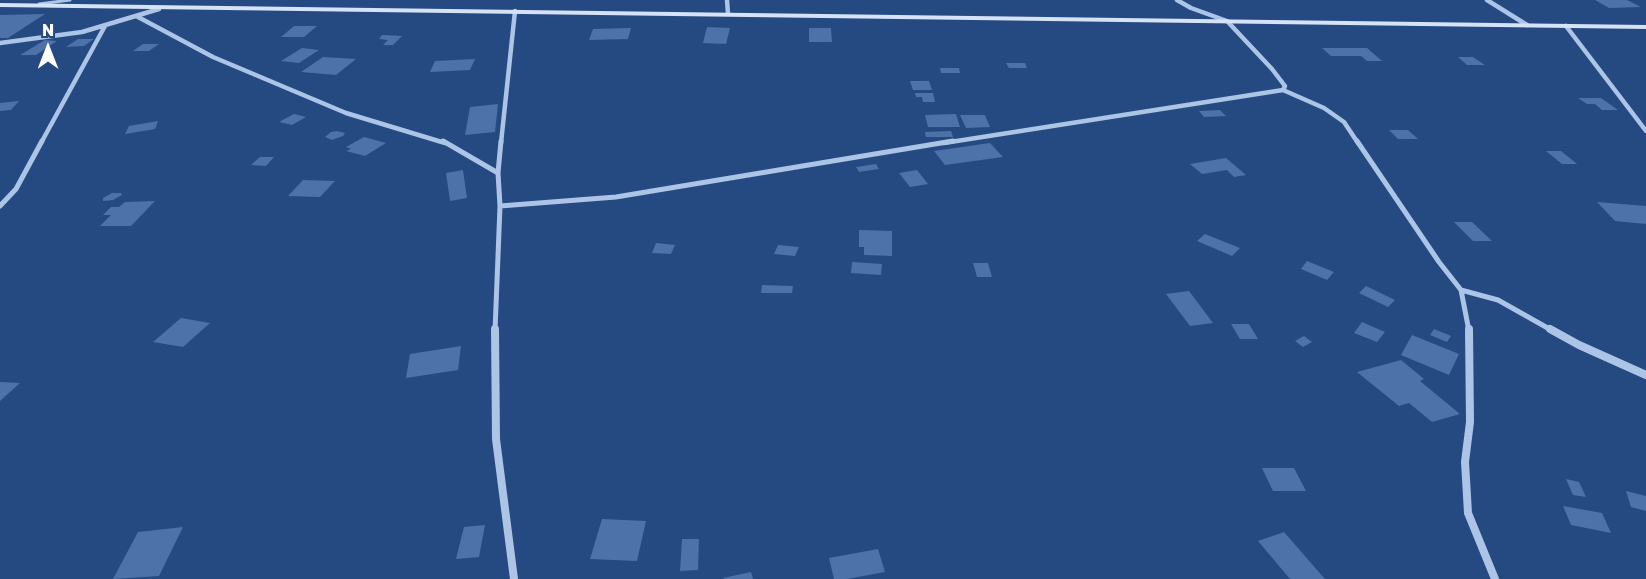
<!DOCTYPE html>
<style>
body{margin:0}
#map{position:relative;width:1646px;height:579px;overflow:hidden;background:#254981;font-family:"Golos Text",sans-serif}
canvas{display:block}
.north{position:absolute;left:18px;top:18px;width:60px;height:60px;-webkit-text-stroke:4px #254981;paint-order:stroke;rotate:0deg;font-size:16px;font-weight:700;line-height:24px;text-align:center;color:#fff}
.north::after{content:'';display:block;margin:auto;width:21px;height:27px;background:#fff;clip-path:polygon(50% 0,100% 100%,50% 72%,0 100%)}
</style>
<div id="map">
<canvas width="1646" height="579"></canvas>
<div class="north">N</div>
</div>
<script>
const g = document.querySelector('canvas').getContext('2d');
g.lineJoin = 'round';
function paint(path, color) { g.fillStyle = color; g.fill(path, 'evenodd'); }
const toPath = rows => new Path2D(rows.map(r => 'M' + r).join(''));
function trace(path, color, width, dash) { g.strokeStyle = color; g.lineWidth = width; g.lineCap = dash ? 'butt' : 'round'; g.setLineDash(dash || []); g.stroke(path); }
paint(toPath([
 [1595,0,1627,0,1641,7,1609,8],
 [45,14,8,38,0,38,0,15],
 [294,26,317,26,304,37,281,37],
 [707,27,730,28,726,44,703,43],
 [631,28,628,39,589,40,593,29],
 [809,28,831,28,832,42,809,42],
 [382,35,402,36,393,45,383,45,388,40,379,39],
 [78,39,94,39,84,46,66,47],
 [45,40,57,41,36,55,20,55],
 [143,44,159,44,149,51,133,51],
 [302,48,319,50,299,63,281,61],
 [1322,48,1367,48,1382,61,1367,61,1361,56,1331,56],
 [323,57,356,59,336,75,301,72],
 [1458,57,1473,57,1485,65,1467,65],
 [475,59,470,70,430,72,435,61],
 [1006,63,1025,63,1027,68,1009,68],
 [940,68,959,68,960,73,941,73],
 [910,81,929,81,932,90,913,90],
 [915,93,933,93,935,102,923,102,922,97,916,97],
 [1578,98,1601,98,1618,110,1602,110,1595,104,1587,104],
 [19,101,11,110,0,111,0,103],
 [498,104,495,132,465,135,470,107],
 [1220,110,1226,116,1204,117,1199,111],
 [294,114,306,117,292,125,279,122],
 [956,114,960,127,928,127,925,115],
 [960,115,985,115,990,127,966,128],
 [158,121,155,129,125,134,129,126],
 [1389,130,1408,130,1418,139,1398,139],
 [337,131,345,133,343,136,332,140,325,137,331,132],
 [951,131,953,137,926,137,925,132],
 [364,137,386,143,365,156,346,151,351,149,346,147],
 [990,143,1003,157,945,165,934,151],
 [1546,151,1561,151,1577,164,1562,164],
 [260,157,274,157,266,166,251,165],
 [1226,158,1246,175,1234,177,1227,170,1202,174,1190,164],
 [876,164,879,169,859,172,856,167],
 [463,170,467,198,450,201,446,173],
 [917,170,928,184,910,187,899,173],
 [303,180,335,181,320,197,288,196],
 [112,193,121,193,122,195,113,200,103,201,103,198],
 [155,201,131,226,100,226,111,215,103,215,111,207,119,207,125,202],
 [1597,202,1646,206,1646,224,1615,221],
 [1454,222,1472,222,1492,241,1473,241],
 [859,230,892,231,892,256,864,255,864,247,859,247],
 [1205,234,1240,248,1232,256,1197,241],
 [656,243,675,245,671,254,652,253],
 [778,245,799,247,795,256,774,254],
 [1307,261,1334,272,1327,280,1301,269],
 [852,262,882,264,881,275,851,273],
 [973,263,988,263,992,277,977,277],
 [762,285,793,286,792,293,761,293],
 [1366,286,1395,300,1388,307,1359,293],
 [1189,291,1213,323,1190,326,1166,294],
 [181,318,210,323,183,347,153,342],
 [1362,322,1385,332,1377,342,1354,333],
 [1231,324,1249,324,1258,339,1240,339],
 [1434,329,1451,336,1447,342,1430,335],
 [1412,335,1459,354,1449,375,1401,355],
 [1304,336,1312,342,1303,347,1295,341],
 [461,346,458,370,406,378,410,354],
 [1401,360,1424,379,1420,381,1460,414,1432,422,1409,403,1399,406,1357,372],
 [0,382,20,383,0,401],
 [1262,468,1294,468,1306,491,1273,491],
 [1566,479,1579,482,1586,497,1573,495],
 [1626,491,1646,496,1646,511,1631,507],
 [1563,506,1602,513,1611,533,1571,525],
 [602,519,646,521,637,561,590,559],
 [485,525,479,557,456,559,464,527],
 [183,527,159,576,113,579,138,532],
 [1284,532,1325,579,1290,579,1258,541],
 [682,539,699,539,698,570,680,571],
 [878,549,885,572,847,579,834,579,829,558],
 [751,572,753,579,724,579,723,578]
]), '#4d72a9');
trace(toPath([
 [39,4,70,0]
]), '#acc4e6', 3);
trace(toPath([
 [727,0,728,14],
 [1487,0,1527,25],
 [138,17,213,57,346,113,445,143],
 [1566,26,1646,131],
 [0,43,82,32,159,9],
 [1283,90,1324,108,1344,122,1358,143],
 [41,143,105,26],
 [501,143,515,11],
 [944,143,1283,90,1285,86,1272,69,1227,21,1191,8,1177,0]
]), '#acc4e6', 4.5);
trace(toPath([
 [443,141,498,173],
 [1357,141,1439,262,1461,290,1469,331],
 [0,206,16,189,42,141],
 [500,206,616,197,953,141],
 [1461,290,1498,300,1553,331],
 [495,331,500,206,498,173,501,141]
]), '#acc4e6', 5);
trace(toPath([
 [495,329,496,439,514,579],
 [1469,329,1470,422,1465,462,1468,513,1495,579],
 [1550,329,1579,345,1646,375]
]), '#acc4e6', 8);
paint(toPath([
 [0,3,1646,25,1646,29,0,7,0,3]
]), '#d6e2f6');
</script>
